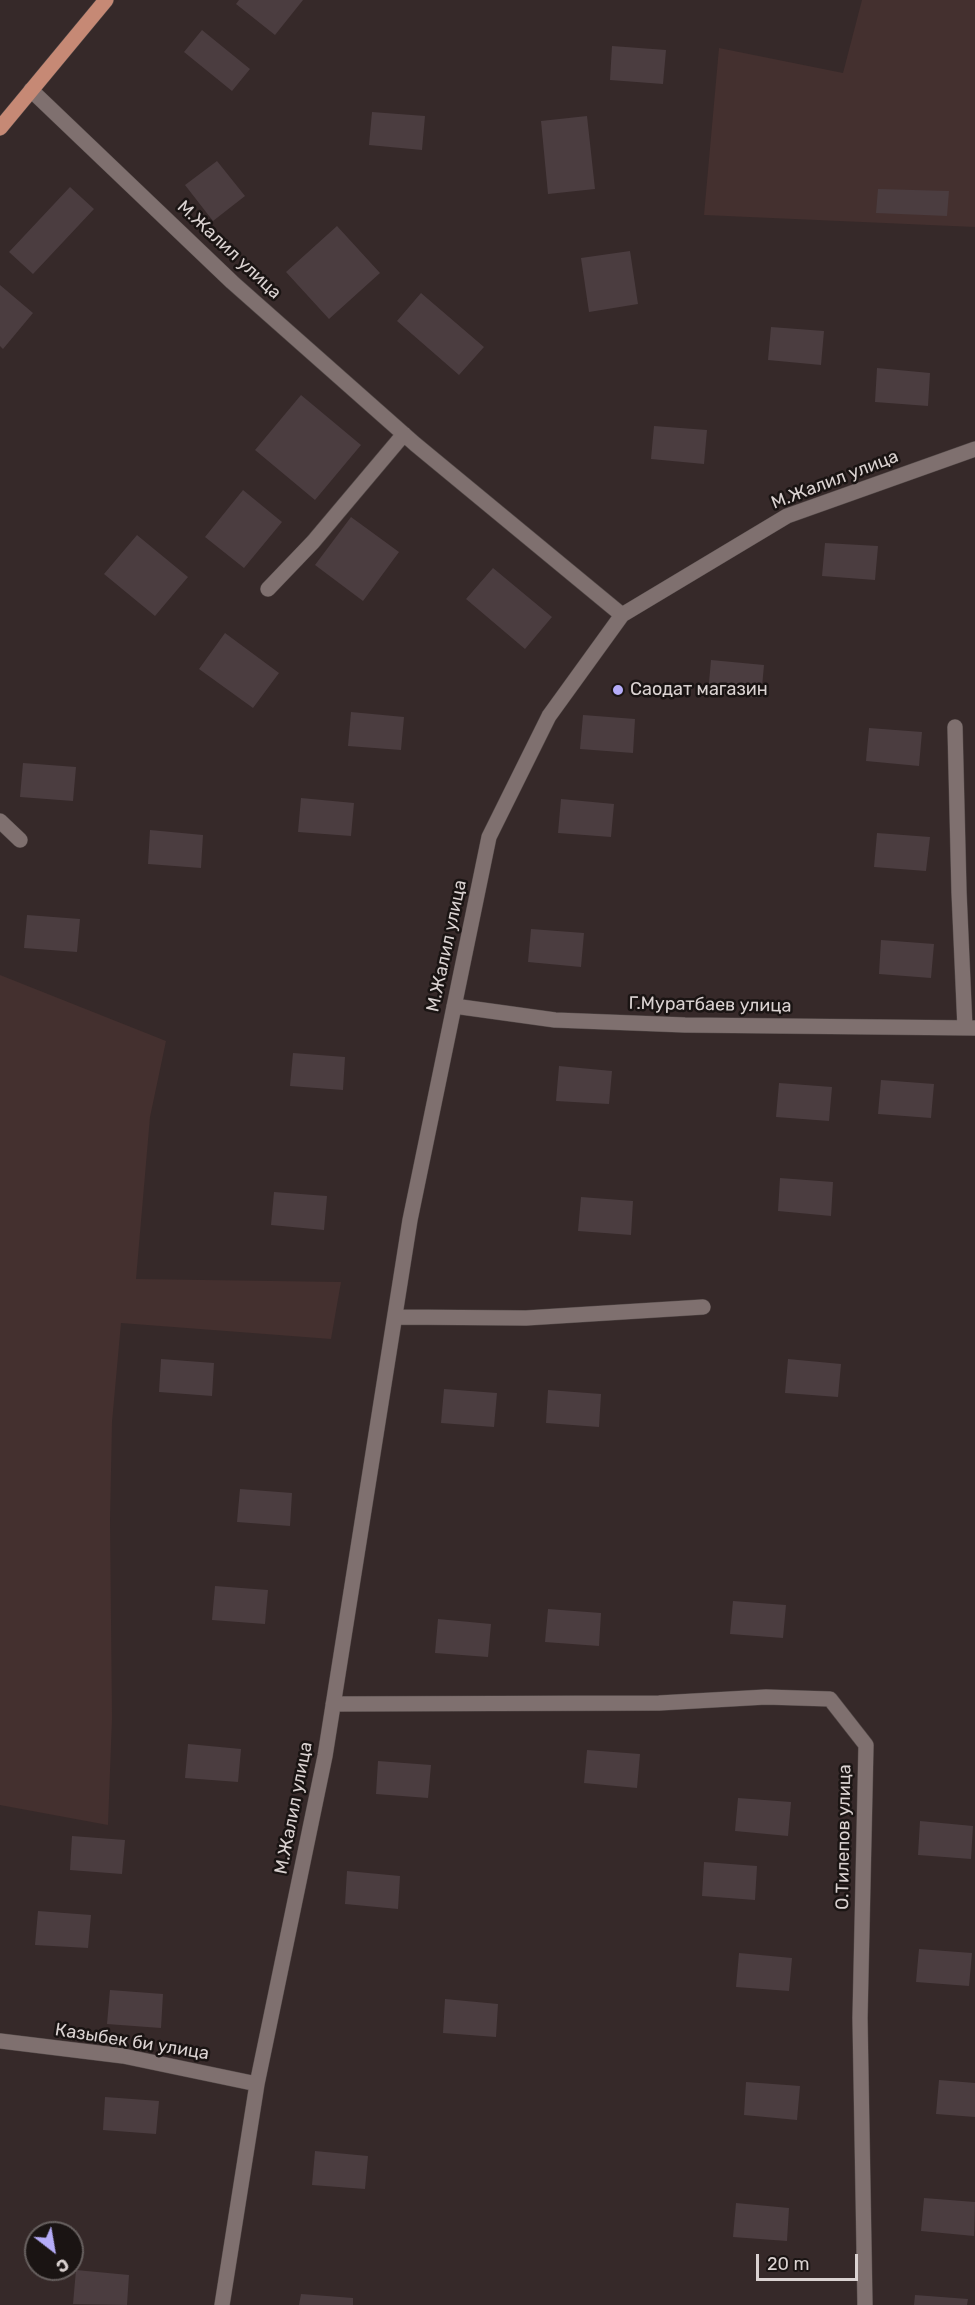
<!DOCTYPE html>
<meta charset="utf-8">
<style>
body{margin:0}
#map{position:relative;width:975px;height:2305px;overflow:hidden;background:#362929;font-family:Rubik,sans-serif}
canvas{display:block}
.north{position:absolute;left:24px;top:2221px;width:60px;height:60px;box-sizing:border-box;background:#1a1413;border:2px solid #67605f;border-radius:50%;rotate:149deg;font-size:16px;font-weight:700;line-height:24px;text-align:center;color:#dad2d1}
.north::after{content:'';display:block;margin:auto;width:21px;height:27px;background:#b5acf8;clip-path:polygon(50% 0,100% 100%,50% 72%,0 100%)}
.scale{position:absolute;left:756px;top:2254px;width:102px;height:27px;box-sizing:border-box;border:3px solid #dad2d1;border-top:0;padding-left:8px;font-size:18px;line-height:21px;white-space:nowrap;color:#dad2d1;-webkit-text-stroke:4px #1a1413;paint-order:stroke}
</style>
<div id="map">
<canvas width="975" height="2305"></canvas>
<div class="north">С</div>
<div class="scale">20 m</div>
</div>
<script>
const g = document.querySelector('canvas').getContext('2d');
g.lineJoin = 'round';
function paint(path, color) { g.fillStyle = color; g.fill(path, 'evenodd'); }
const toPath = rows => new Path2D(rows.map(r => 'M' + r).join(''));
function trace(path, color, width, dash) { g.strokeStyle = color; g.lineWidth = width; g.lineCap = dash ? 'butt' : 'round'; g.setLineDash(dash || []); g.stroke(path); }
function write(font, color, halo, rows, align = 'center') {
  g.font = font + ' Rubik,sans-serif'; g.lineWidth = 5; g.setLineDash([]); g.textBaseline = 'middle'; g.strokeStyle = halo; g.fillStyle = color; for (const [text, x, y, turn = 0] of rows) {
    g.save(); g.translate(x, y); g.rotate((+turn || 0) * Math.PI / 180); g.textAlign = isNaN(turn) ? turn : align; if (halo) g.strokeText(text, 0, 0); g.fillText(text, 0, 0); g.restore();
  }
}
paint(toPath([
 [862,0,975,0,975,227,704,215,719,48,843,73],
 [0,975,166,1041,150,1117,136,1279,341,1282,331,1339,121,1323,112,1422,110,1520,112,1718,108,1825,0,1805]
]), '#44302f');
paint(toPath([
 [239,0,303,0,275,35,236,4],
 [202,30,250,69,232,91,184,52],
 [612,46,666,50,663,84,610,80],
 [372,112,425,116,422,150,369,145],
 [587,116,595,189,548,194,541,121],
 [217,161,245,196,213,221,185,185],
 [70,187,94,209,33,274,9,252],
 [878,189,949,191,947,216,876,213],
 [337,226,380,273,329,319,286,272],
 [630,251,638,304,589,312,581,258],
 [0,285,33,313,3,349,0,346],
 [421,293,484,347,459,375,397,321],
 [771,327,824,331,821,365,768,360],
 [877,368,930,373,928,406,875,402],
 [301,395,361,445,315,500,255,450],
 [654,426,707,430,704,464,651,459],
 [243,490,282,522,244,568,205,537],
 [351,517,399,552,363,601,315,565],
 [137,535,188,577,155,616,104,574],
 [825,543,878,546,875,580,822,576],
 [493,568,552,617,525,649,466,599],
 [225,633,279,673,253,708,199,669],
 [711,660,764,665,761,698,708,694],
 [351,712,404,717,401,750,348,746],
 [583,715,635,719,633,753,580,749],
 [869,728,922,732,919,766,866,761],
 [23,763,76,767,73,801,20,797],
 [301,798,354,803,351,836,298,832],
 [561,799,614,804,611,837,558,833],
 [150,830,203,835,201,868,148,864],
 [877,833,930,837,926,871,874,867],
 [27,915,80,919,77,952,24,948],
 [531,929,584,933,581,967,528,962],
 [881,940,934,944,931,978,879,974],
 [293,1053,345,1057,343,1090,290,1086],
 [559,1066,612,1071,609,1104,556,1101],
 [881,1080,934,1084,931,1118,878,1114],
 [779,1083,832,1087,829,1121,776,1117],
 [780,1178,833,1182,831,1216,778,1211],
 [274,1192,327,1196,324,1230,271,1225],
 [581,1197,633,1201,631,1235,578,1231],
 [161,1359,214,1363,212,1396,159,1392],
 [788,1359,841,1364,838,1397,785,1393],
 [444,1389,497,1393,494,1427,441,1423],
 [548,1390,601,1394,599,1427,546,1423],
 [240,1489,292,1493,290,1526,237,1522],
 [215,1586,268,1590,265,1624,212,1620],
 [733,1601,786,1605,783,1638,730,1634],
 [548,1609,601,1613,599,1646,545,1642],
 [438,1619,491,1624,488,1657,435,1653],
 [188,1744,241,1749,238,1782,185,1778],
 [587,1750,640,1754,637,1788,584,1783],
 [378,1761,431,1765,428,1798,376,1794],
 [738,1798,791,1802,788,1836,735,1831],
 [920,1821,973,1826,971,1859,918,1855],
 [72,1836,125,1840,122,1874,70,1870],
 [704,1862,757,1866,755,1900,702,1896],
 [347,1871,400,1876,398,1909,345,1904],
 [38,1911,91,1915,88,1948,35,1945],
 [919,1949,972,1953,969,1986,916,1982],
 [739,1953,792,1958,789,1991,736,1987],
 [110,1990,163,1994,161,2028,107,2024],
 [445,1999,498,2004,496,2037,443,2033],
 [939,2080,975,2083,975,2117,936,2114],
 [746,2082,800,2086,797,2120,744,2115],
 [105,2097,159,2101,156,2134,103,2130],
 [315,2151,368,2156,365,2189,312,2185],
 [924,2198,975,2202,974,2236,921,2231],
 [736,2203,789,2208,787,2241,733,2237],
 [76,2270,129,2275,127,2305,73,2304],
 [301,2294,353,2298,353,2305,299,2305],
 [915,2295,968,2299,967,2305,914,2305]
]), '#4b3d40');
const minor = toPath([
 [31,90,232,282,415,444,622,615],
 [268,589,313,542,404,434],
 [955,727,959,892,965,1028],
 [0,821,20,840],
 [454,1006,555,1020,685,1025,975,1028],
 [395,1317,526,1318,703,1307],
 [333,1704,659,1703,766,1697,830,1699,866,1745,860,2018,865,2305],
 [0,2041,123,2056,257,2084],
 [222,2305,257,2084,325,1756,410,1220,489,837,549,716,622,615,787,516,975,449]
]);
const major = toPath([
 [0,128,106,0]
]);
trace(minor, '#524847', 16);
trace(major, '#524847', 16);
trace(minor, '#7f706f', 15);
trace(major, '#c68975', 15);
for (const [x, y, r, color] of [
 [618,690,6,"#b5acf8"]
]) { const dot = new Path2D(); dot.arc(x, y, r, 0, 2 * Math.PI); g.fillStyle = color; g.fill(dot); trace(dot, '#1a1413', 2); }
write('18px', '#dad2d1', '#1a1413', [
 ["М.Жалил улица",229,250,43],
 ["М.Жалил улица",835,480,-21],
 ["М.Жалил улица",447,946,-78],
 ["Г.Муратбаев улица",710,1005,1],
 ["М.Жалил улица",294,1808,-79],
 ["О.Тилепов улица",844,1837,-89],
 ["Казыбек би улица",132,2042,9]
]);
write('18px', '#dad2d1', '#1a1413', [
 ["Саодат магазин",630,690]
], 'left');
</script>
